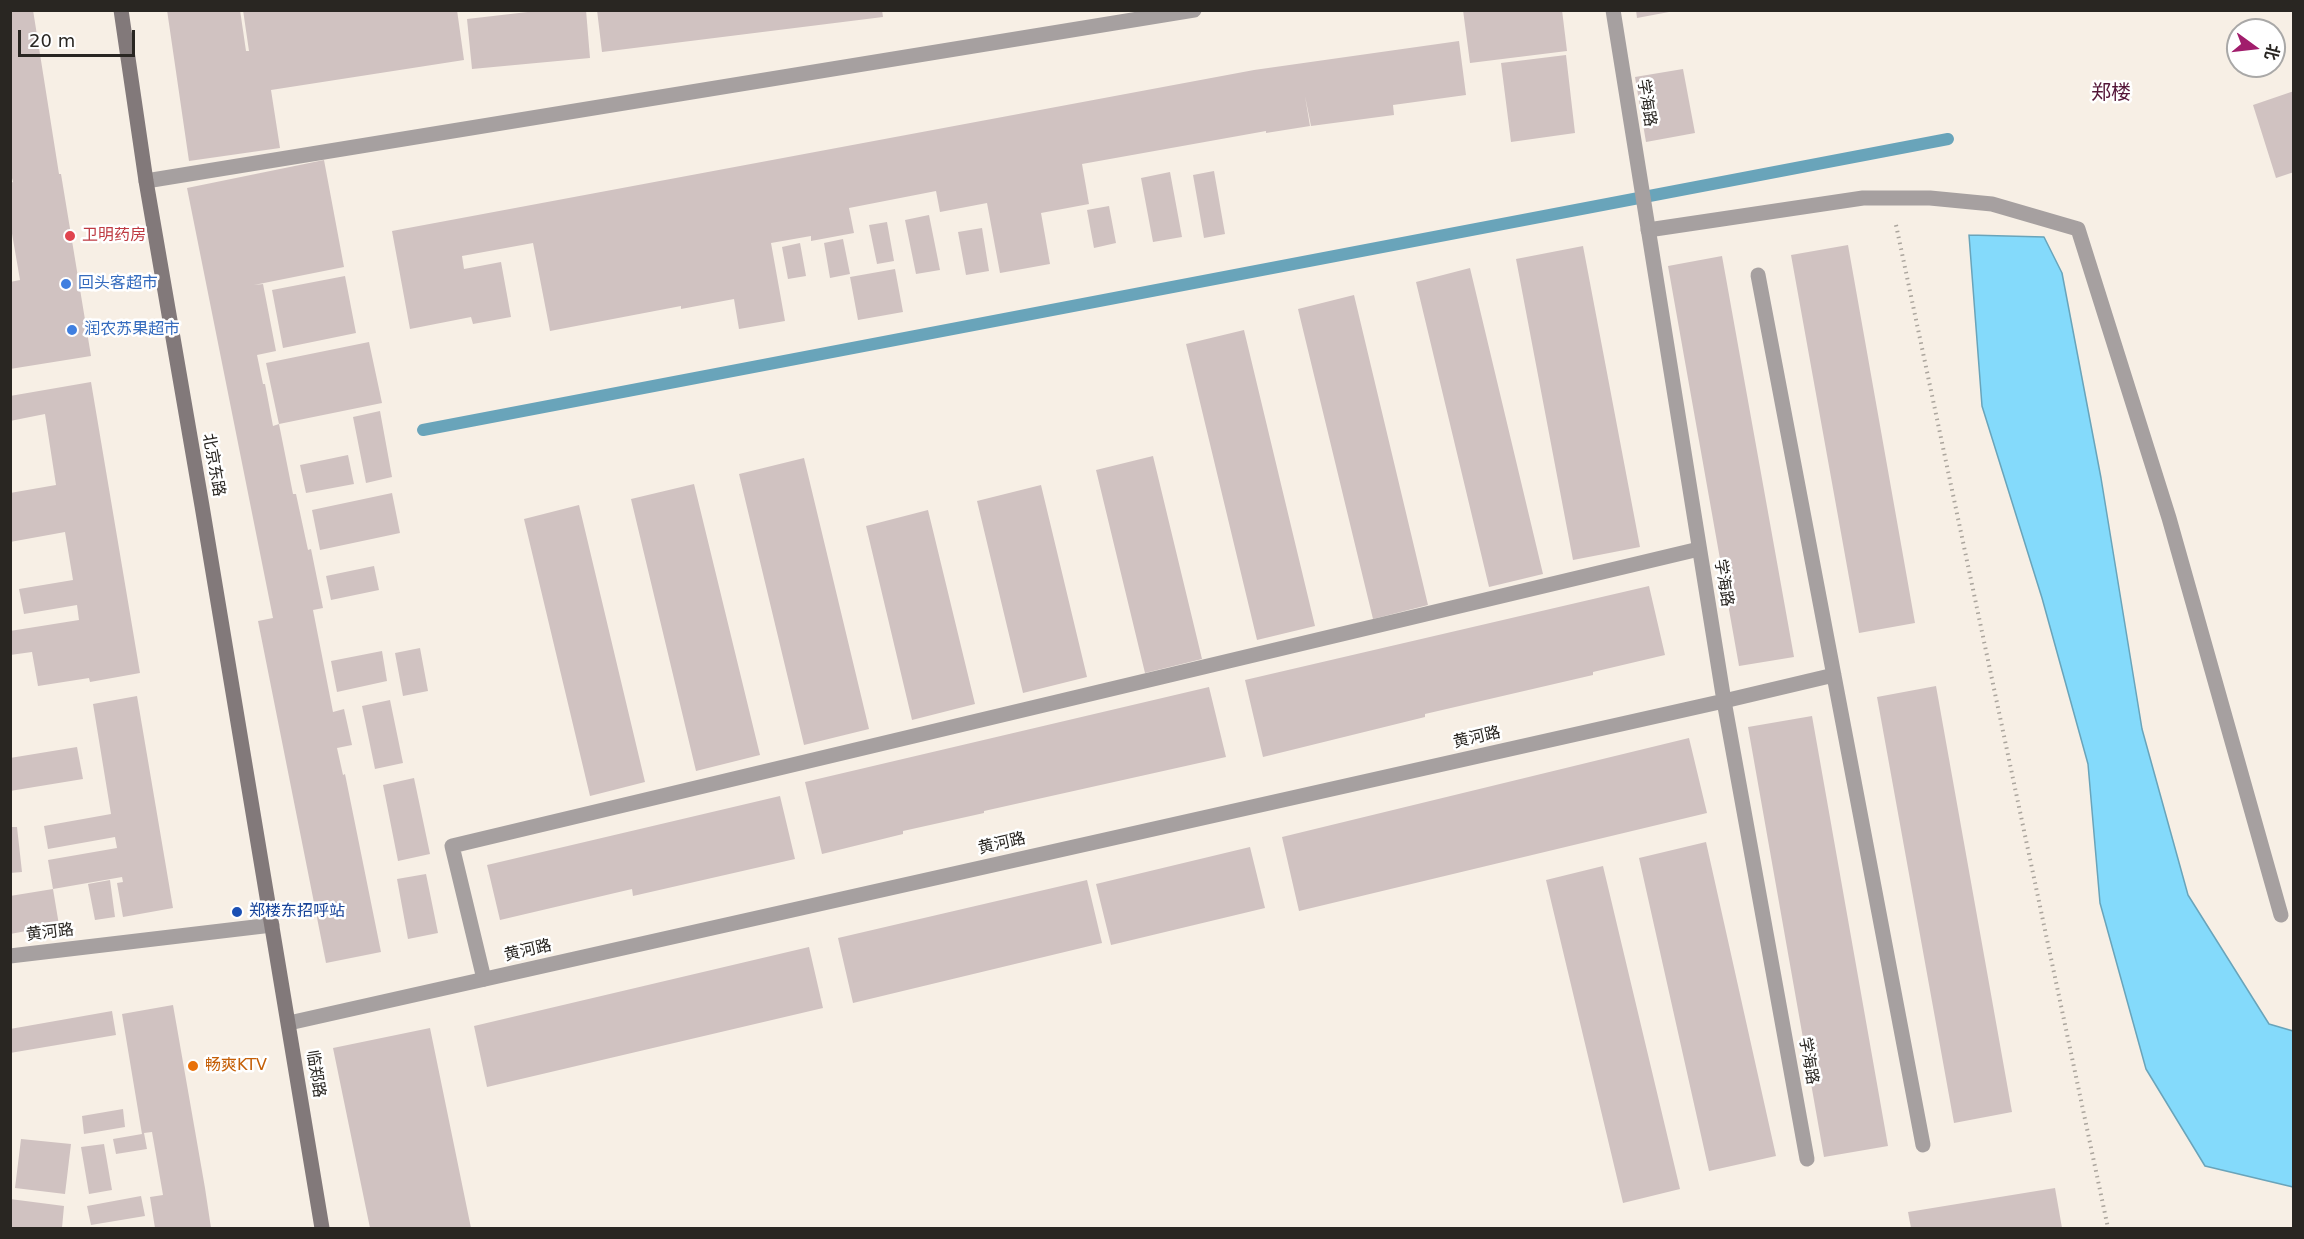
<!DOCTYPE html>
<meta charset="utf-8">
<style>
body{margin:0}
#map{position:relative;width:2304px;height:1239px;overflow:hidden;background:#f7efe5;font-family:"DejaVu Sans","Noto Sans SC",sans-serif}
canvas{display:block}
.frame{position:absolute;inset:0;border:12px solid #292622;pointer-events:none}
.north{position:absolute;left:2226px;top:18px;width:60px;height:60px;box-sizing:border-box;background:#fff;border:2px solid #a9a8a7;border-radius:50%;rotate:105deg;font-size:16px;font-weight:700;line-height:24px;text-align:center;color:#292622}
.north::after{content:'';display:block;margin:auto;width:21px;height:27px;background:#a11d6c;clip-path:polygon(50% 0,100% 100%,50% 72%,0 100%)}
.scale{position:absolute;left:18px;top:30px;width:117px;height:27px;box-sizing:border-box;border:3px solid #292622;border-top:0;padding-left:8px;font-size:18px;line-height:21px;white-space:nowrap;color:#292622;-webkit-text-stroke:4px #fff;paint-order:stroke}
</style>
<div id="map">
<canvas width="2304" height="1239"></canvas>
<div class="frame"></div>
<div class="north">北</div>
<div class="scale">20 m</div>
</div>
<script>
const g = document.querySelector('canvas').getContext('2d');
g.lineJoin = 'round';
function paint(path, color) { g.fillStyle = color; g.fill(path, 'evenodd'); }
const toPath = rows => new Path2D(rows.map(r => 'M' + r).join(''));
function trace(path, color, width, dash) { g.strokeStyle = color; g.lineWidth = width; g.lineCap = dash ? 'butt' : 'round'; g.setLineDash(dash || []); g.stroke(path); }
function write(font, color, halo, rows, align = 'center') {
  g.font = font + ' "DejaVu Sans","Noto Sans SC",sans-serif'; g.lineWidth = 5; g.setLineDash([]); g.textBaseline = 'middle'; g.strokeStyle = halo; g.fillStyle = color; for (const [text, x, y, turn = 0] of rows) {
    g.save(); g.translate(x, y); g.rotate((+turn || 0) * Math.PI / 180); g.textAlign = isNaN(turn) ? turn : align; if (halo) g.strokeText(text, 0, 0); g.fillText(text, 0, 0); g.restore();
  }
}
const water = toPath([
 [1969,235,2044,237,2062,273,2101,478,2142,729,2188,895,2269,1024,2293,1031,2293,1187,2205,1166,2146,1069,2100,903,2088,764,2042,598,1982,406,1969,235]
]);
paint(water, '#84dafb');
trace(water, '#69a4ba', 1.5);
trace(toPath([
 [423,430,1948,139]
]), '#69a4ba', 12);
paint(toPath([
 [10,10,33,10,59,174,61,174,91,356,10,369,10,282,20,280,10,222,10,183,13,182,10,170],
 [167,10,240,10,246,51,249,51,243,10,457,10,464,60,271,90,280,148,189,161],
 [545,10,586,10,590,58,472,69,467,19],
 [597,10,882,10,883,17,602,52],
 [1463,10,1562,10,1567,51,1470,63],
 [1636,10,1669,10,1669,12,1637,18],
 [1459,41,1466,95,1393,105,1394,115,1311,126,1305,96,1310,126,1266,133,1266,131,1082,164,1089,204,1041,213,1050,264,1000,273,987,203,940,212,936,191,849,208,854,233,811,241,811,236,771,243,785,321,739,329,734,299,681,309,681,306,550,331,533,243,462,256,464,269,501,262,511,317,473,324,471,317,410,329,392,231,1254,70],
 [1566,55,1575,133,1511,142,1501,63],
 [1683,69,1695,133,1646,142,1635,77],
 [2294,91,2294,172,2276,178,2253,105],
 [324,160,344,267,254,285,263,284,276,351,257,355,263,384,265,384,273,426,279,424,293,494,296,494,308,550,311,549,323,608,313,610,333,712,344,709,352,745,337,748,343,775,345,774,381,952,326,963,258,621,273,618,187,188],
 [1214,171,1225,234,1204,238,1193,175],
 [1170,172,1182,237,1153,242,1141,178],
 [1109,206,1116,243,1094,248,1087,210],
 [929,215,940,270,916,274,905,220],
 [887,222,894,261,877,264,869,225],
 [982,228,989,271,966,275,958,232],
 [843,239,850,274,830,278,824,243],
 [800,243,806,276,788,279,782,247],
 [1848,245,1915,623,1859,633,1791,255],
 [1583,246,1640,547,1573,560,1516,259],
 [1722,256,1794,657,1739,666,1668,266],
 [1470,268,1543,574,1489,587,1416,282],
 [895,269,903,312,858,320,850,277],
 [345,276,356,333,283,348,272,290],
 [1354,295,1428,605,1373,619,1298,309],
 [1244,330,1315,626,1257,640,1186,344],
 [369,342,382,403,279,424,266,363],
 [91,382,140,673,90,682,89,678,38,686,32,652,10,655,10,631,79,620,77,605,24,614,19,589,73,580,65,532,10,542,10,493,56,485,45,414,10,421,10,396],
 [380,411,392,477,366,483,353,417],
 [348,455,354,484,306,493,300,465],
 [1153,456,1202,659,1145,673,1096,470],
 [804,458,869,729,804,745,739,474],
 [694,484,760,755,696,771,631,499],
 [1041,485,1087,677,1023,693,977,501],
 [392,493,400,533,320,550,312,510],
 [579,505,645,782,590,796,524,519],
 [928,510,975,704,912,720,866,526],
 [374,566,379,590,331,600,326,576],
 [1649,586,1665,655,1593,672,1593,675,1425,714,1425,717,1263,757,1245,680],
 [420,648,428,691,403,696,395,653],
 [382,651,387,681,337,692,331,661],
 [1936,686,2012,1112,1954,1123,1877,697],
 [1209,687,1226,757,984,811,984,813,903,831,903,834,822,854,805,782],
 [137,696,173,908,123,917,117,883,123,882,122,877,53,889,48,860,117,848,115,837,48,849,44,826,111,814,93,704],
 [390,700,403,763,375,769,362,706],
 [1812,716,1888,1146,1824,1157,1748,727],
 [1689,738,1707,813,1299,911,1282,837],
 [77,747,83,779,10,791,10,758],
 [414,778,430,854,398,861,383,785],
 [780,796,795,859,633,896,632,889,500,920,487,865],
 [10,827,17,827,22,872,10,873],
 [1706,842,1776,1156,1709,1171,1639,858],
 [1250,847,1265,908,1111,945,1096,884],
 [1603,866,1680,1189,1623,1203,1546,880],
 [426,874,438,933,408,939,397,879],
 [110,880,115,917,95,920,88,884],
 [1087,880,1102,943,853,1003,838,938],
 [53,889,59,925,10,934,10,896],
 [809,947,823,1008,487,1087,474,1026],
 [173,1005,205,1188,211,1228,155,1228,150,1197,163,1195,152,1132,144,1133,147,1149,116,1154,113,1139,142,1134,122,1014],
 [112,1011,116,1035,10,1053,10,1029],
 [430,1028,471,1228,370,1228,333,1048],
 [123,1109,125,1127,84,1134,82,1116],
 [21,1139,71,1144,65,1194,15,1188],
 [104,1144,112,1190,89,1194,81,1147],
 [2055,1188,2062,1228,1911,1228,1908,1212],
 [141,1196,145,1216,91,1225,87,1206],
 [10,1199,64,1206,62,1228,10,1228]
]), '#d0c2c1');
trace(toPath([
 [1896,225,2108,1228]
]), '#aba59d', 4, [1.5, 4.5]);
trace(toPath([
 [1648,230,1863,198,1930,198,1992,204,2078,229,2169,518,2281,915],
 [1758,275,1923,1145],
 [1724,701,1834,675],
 [484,979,452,846,1699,549]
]), '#a6a0a0', 15);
trace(toPath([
 [1613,10,1724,701,1807,1159],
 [146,181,1194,10],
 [10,956,272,925],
 [289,1023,1724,701]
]), '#a6a0a0', 15);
trace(toPath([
 [121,10,146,181,202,506,322,1228]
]), '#82797a', 15);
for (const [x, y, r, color] of [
 [70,236,6,"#e0444e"],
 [66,284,6,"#3f7fe0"],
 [72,330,6,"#3f7fe0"],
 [237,912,6,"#1a4fb4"],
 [193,1066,6,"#e8710a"]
]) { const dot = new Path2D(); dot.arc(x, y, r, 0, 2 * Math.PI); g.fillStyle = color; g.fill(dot); trace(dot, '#fff', 2); }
write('16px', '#292622', '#fff', [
 ["学海路",1646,103,81],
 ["北京东路",213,465,80],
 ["学海路",1723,583,81],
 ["黄河路",1477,738,-13],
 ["黄河路",1002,844,-13],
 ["黄河路",50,933,-7],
 ["黄河路",528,951,-13],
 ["学海路",1808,1061,80],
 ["临郑路",315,1074,81]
]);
write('16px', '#be3a42', '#fff', [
 ["卫明药房",82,236]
], 'left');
write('16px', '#366cbe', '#fff', [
 ["回头客超市",78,284],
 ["润农苏果超市",84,330]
], 'left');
write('16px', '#164399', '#fff', [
 ["郑楼东招呼站",249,912]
], 'left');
write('16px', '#c56008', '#fff', [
 ["畅爽KTV",205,1066]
], 'left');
write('20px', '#541639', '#fff', [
 ["郑楼",2111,94]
]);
</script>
